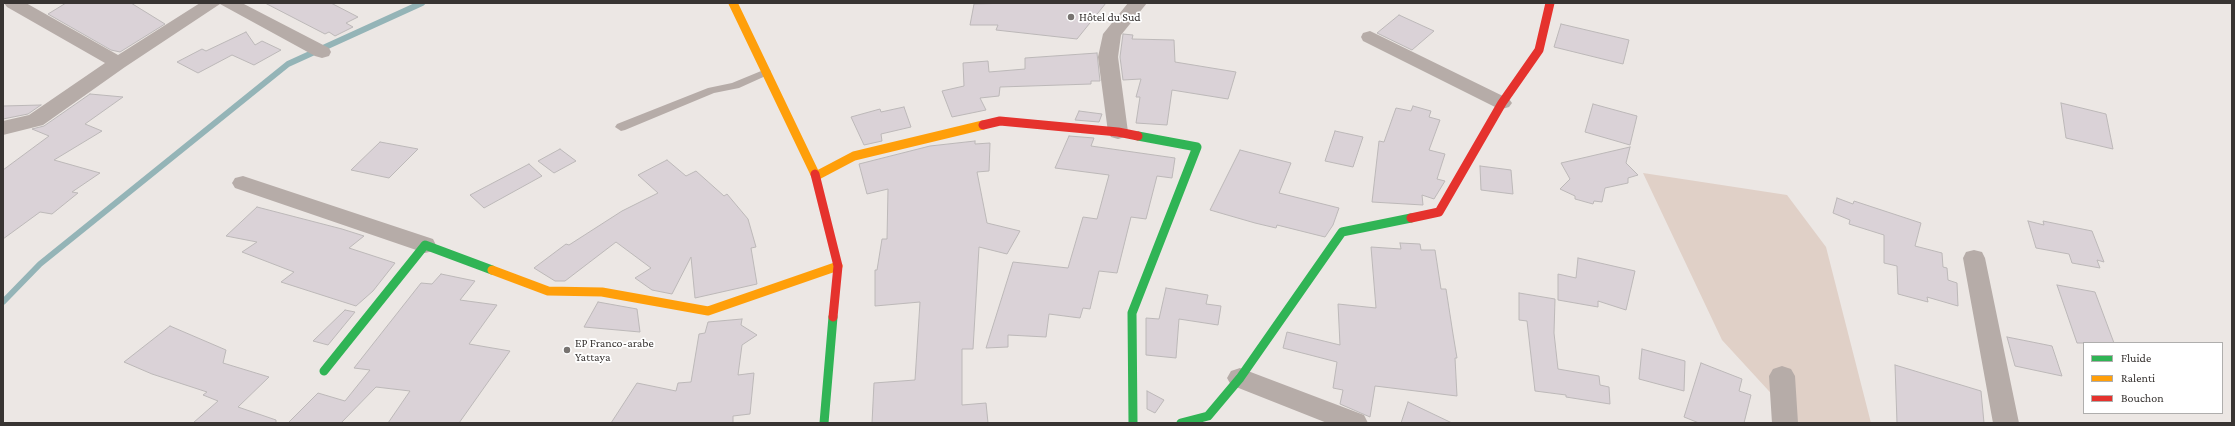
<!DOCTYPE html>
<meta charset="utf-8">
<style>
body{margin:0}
#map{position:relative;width:2235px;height:426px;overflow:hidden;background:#ece7e4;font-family:"Crimson Pro",serif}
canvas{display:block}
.frame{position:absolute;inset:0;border:4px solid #383432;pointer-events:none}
.legend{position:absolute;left:2083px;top:342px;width:140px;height:72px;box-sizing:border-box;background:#fff;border:1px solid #afaead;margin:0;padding:5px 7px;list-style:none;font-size:12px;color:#383432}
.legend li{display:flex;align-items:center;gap:8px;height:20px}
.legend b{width:20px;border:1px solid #afaead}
</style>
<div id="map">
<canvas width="2235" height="426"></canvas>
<div class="frame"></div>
<ul class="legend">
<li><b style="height:5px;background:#30b455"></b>Fluide</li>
<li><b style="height:5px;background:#ff9f0a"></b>Ralenti</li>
<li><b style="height:5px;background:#e5322d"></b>Bouchon</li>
</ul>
</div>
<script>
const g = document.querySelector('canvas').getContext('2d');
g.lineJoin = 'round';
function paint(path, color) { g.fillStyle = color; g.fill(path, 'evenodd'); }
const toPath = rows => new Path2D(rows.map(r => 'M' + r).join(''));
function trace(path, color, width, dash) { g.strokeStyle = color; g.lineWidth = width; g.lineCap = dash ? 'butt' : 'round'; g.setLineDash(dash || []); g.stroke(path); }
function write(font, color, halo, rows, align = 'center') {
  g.font = font + ' "Crimson Pro",serif'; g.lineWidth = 3.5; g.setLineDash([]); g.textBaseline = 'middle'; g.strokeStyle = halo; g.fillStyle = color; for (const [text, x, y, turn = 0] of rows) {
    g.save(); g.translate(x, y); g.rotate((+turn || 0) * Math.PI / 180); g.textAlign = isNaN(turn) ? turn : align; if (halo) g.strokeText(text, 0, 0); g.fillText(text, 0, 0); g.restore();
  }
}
paint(toPath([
 [1643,173,1787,195,1826,247,1871,423,1782,423,1779,402,1722,340]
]), '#e0d0c7');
trace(toPath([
 [3,302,40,264,288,64,422,3]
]), '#94b4b7', 6);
const building = toPath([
 [66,3,131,3,165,24,120,52,111,50,48,14,66,3],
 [265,3,331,3,358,17,346,23,353,27,335,36,329,32,325,34,265,3],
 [1011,3,1106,3,1077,39,996,30,998,25,970,25,974,4,1011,3],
 [1399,15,1434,31,1412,50,1377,33,1399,15],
 [1561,24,1629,40,1623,64,1554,47,1561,24],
 [246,32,255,45,262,41,281,50,254,65,232,55,198,73,177,62,202,49,206,51,246,32],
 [1123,34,1133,35,1132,39,1174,40,1175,62,1236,72,1228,99,1172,90,1167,125,1136,123,1140,97,1136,97,1141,79,1123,80,1120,57,1123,34],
 [1097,53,1100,81,1091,81,1091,84,1000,87,999,96,980,98,986,110,952,117,942,91,964,86,963,63,988,61,989,72,1025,69,1025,58,1097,53],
 [90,94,123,97,85,124,102,131,54,160,100,173,72,192,78,193,52,214,40,212,3,239,3,170,49,136,32,129,44,126,90,94],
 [2061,103,2106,114,2113,149,2066,138,2061,103],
 [1593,104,1637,116,1630,145,1585,132,1593,104],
 [41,105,28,114,3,119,3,106,41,105],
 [1413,106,1431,111,1429,117,1440,120,1429,150,1445,154,1437,179,1445,181,1434,199,1422,195,1423,205,1372,202,1379,141,1384,142,1396,108,1411,111,1413,106],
 [904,107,911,127,881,134,882,141,864,145,851,117,880,109,881,112,904,107],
 [1079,111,1102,114,1099,122,1075,120,1079,111],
 [1335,131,1363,137,1353,167,1325,161,1335,131],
 [1069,136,1094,138,1091,146,1175,158,1172,178,1157,176,1146,219,1131,217,1117,273,1099,271,1090,309,1083,308,1080,318,1049,314,1046,337,1008,335,1008,347,986,348,1013,262,1068,268,1083,217,1097,219,1109,175,1055,168,1069,136],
 [975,141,975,144,990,143,989,171,977,172,987,223,1020,231,1007,254,979,247,973,349,962,349,962,405,986,403,988,423,872,423,874,383,915,380,920,302,875,306,875,270,877,270,882,239,887,239,888,189,867,194,859,164,930,146,975,141],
 [380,142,418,149,389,178,351,170,380,142],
 [1630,147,1626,163,1638,175,1628,178,1628,183,1605,188,1602,202,1594,201,1593,204,1575,199,1575,196,1560,189,1570,179,1561,163,1630,147],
 [560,149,576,161,554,173,538,161,560,149],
 [1240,150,1291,163,1279,193,1339,208,1333,225,1325,237,1277,225,1276,228,1255,223,1210,210,1240,150],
 [667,160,686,176,696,171,724,196,727,194,748,219,756,247,751,248,757,284,695,298,691,257,672,294,652,290,635,278,651,268,616,242,565,281,555,281,534,268,566,244,569,245,622,211,658,193,638,175,667,160],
 [529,164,542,176,484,208,470,195,529,164],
 [1480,166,1511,170,1513,194,1481,190,1480,166],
 [1837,198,1853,204,1854,201,1921,223,1915,246,1942,253,1943,267,1947,268,1948,280,1957,283,1958,306,1927,297,1928,302,1898,294,1897,266,1884,263,1884,235,1849,224,1850,220,1833,213,1837,198],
 [257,207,342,229,364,236,349,248,395,263,373,291,356,306,281,282,294,272,242,252,257,242,226,236,257,207],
 [2028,221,2044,225,2043,221,2092,231,2104,262,2097,260,2100,268,2072,263,2069,254,2036,248,2028,221],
 [1400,243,1420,244,1421,250,1435,250,1441,289,1446,289,1453,334,1457,358,1455,358,1457,396,1375,386,1370,417,1340,404,1343,390,1333,388,1337,362,1283,348,1287,332,1340,345,1338,304,1376,308,1371,247,1401,249,1400,243],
 [1578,258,1635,271,1626,310,1598,301,1598,307,1558,300,1558,274,1576,278,1578,258],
 [441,274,475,281,460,300,497,305,469,344,510,351,459,423,388,423,410,391,376,387,341,423,288,423,318,393,345,401,370,370,354,368,421,283,432,284,441,274],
 [2057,285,2095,292,2114,343,2077,343,2057,285],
 [1166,288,1208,295,1206,304,1221,306,1218,325,1179,319,1176,358,1146,355,1146,318,1159,319,1166,288],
 [1519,293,1555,299,1554,333,1558,369,1599,376,1600,385,1609,387,1610,404,1566,397,1566,395,1535,391,1527,321,1519,320,1519,293],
 [598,302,637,309,640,332,584,327,598,302],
 [345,310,355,312,328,345,313,341,345,310],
 [742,319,741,325,757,335,742,345,738,375,754,373,750,414,733,416,733,423,611,423,637,383,676,391,678,383,691,382,699,334,705,333,708,322,742,319],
 [170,326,226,350,223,363,269,377,238,407,276,420,276,423,193,423,218,401,203,395,207,392,152,374,124,362,170,326],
 [2007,337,2052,346,2062,376,2015,366,2007,337],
 [1642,349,1685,361,1684,391,1639,379,1642,349],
 [1701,363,1742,379,1739,391,1751,395,1744,423,1699,423,1684,417,1701,363],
 [1895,365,1981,391,1984,423,1897,423,1895,365],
 [1147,391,1164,400,1155,413,1147,409,1147,391],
 [1408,402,1452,423,1401,423,1408,402]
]);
paint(building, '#dad2d7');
trace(building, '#bcb8b8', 1);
paint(toPath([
 [766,69,770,70,771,72,770,74,739,88,714,93,625,130,621,131,615,127,617,124,708,88,732,83,766,69]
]), '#b6aca8');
paint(toPath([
 [4,3,26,3,118,55,200,3,242,3,329,48,331,52,329,56,322,58,315,56,220,4,125,67,43,125,3,135,3,121,29,115,105,63,7,7,4,3],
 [1128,3,1147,3,1121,35,1118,57,1128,132,1125,137,1118,139,1111,137,1108,132,1098,57,1103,34,1128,3],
 [1370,31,1509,99,1512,103,1509,107,1502,109,1495,107,1363,41,1361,37,1363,33,1370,31],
 [243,176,433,239,436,245,433,251,425,253,235,188,232,183,235,178,243,176],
 [1974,250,1982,252,1985,258,2019,423,1993,423,1963,258,1966,252,1974,250],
 [1782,366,1791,369,1795,376,1798,423,1772,423,1769,376,1773,369,1782,366],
 [1240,368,1364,415,1368,423,1327,423,1231,385,1227,378,1231,371,1240,368]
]), '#b6aca8');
trace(toPath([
 [324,371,425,245,492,270],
 [824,423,833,317],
 [1133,423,1132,313,1197,147,1138,136],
 [1181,423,1208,416,1240,378,1342,232,1411,218]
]), '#30b455', 9);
trace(toPath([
 [733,3,815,174],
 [816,176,854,156,983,125],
 [492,270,548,291,602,292,708,311,838,266]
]), '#ff9f0a', 9);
trace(toPath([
 [983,125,1000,121,1118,132,1138,136],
 [815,174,838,266,833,317],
 [1411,218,1439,212,1502,103,1539,50,1550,3]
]), '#e5322d', 9);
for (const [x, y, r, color] of [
 [1071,17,4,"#777370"],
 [567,350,4,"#777370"]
]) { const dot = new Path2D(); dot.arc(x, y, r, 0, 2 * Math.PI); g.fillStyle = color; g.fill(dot); trace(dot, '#fff', 1.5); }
write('12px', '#383432', '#fff', [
 ["Hôtel du Sud",1079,17],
 ["EP Franco-arabe",575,343],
 ["Yattaya",575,357]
], 'left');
</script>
